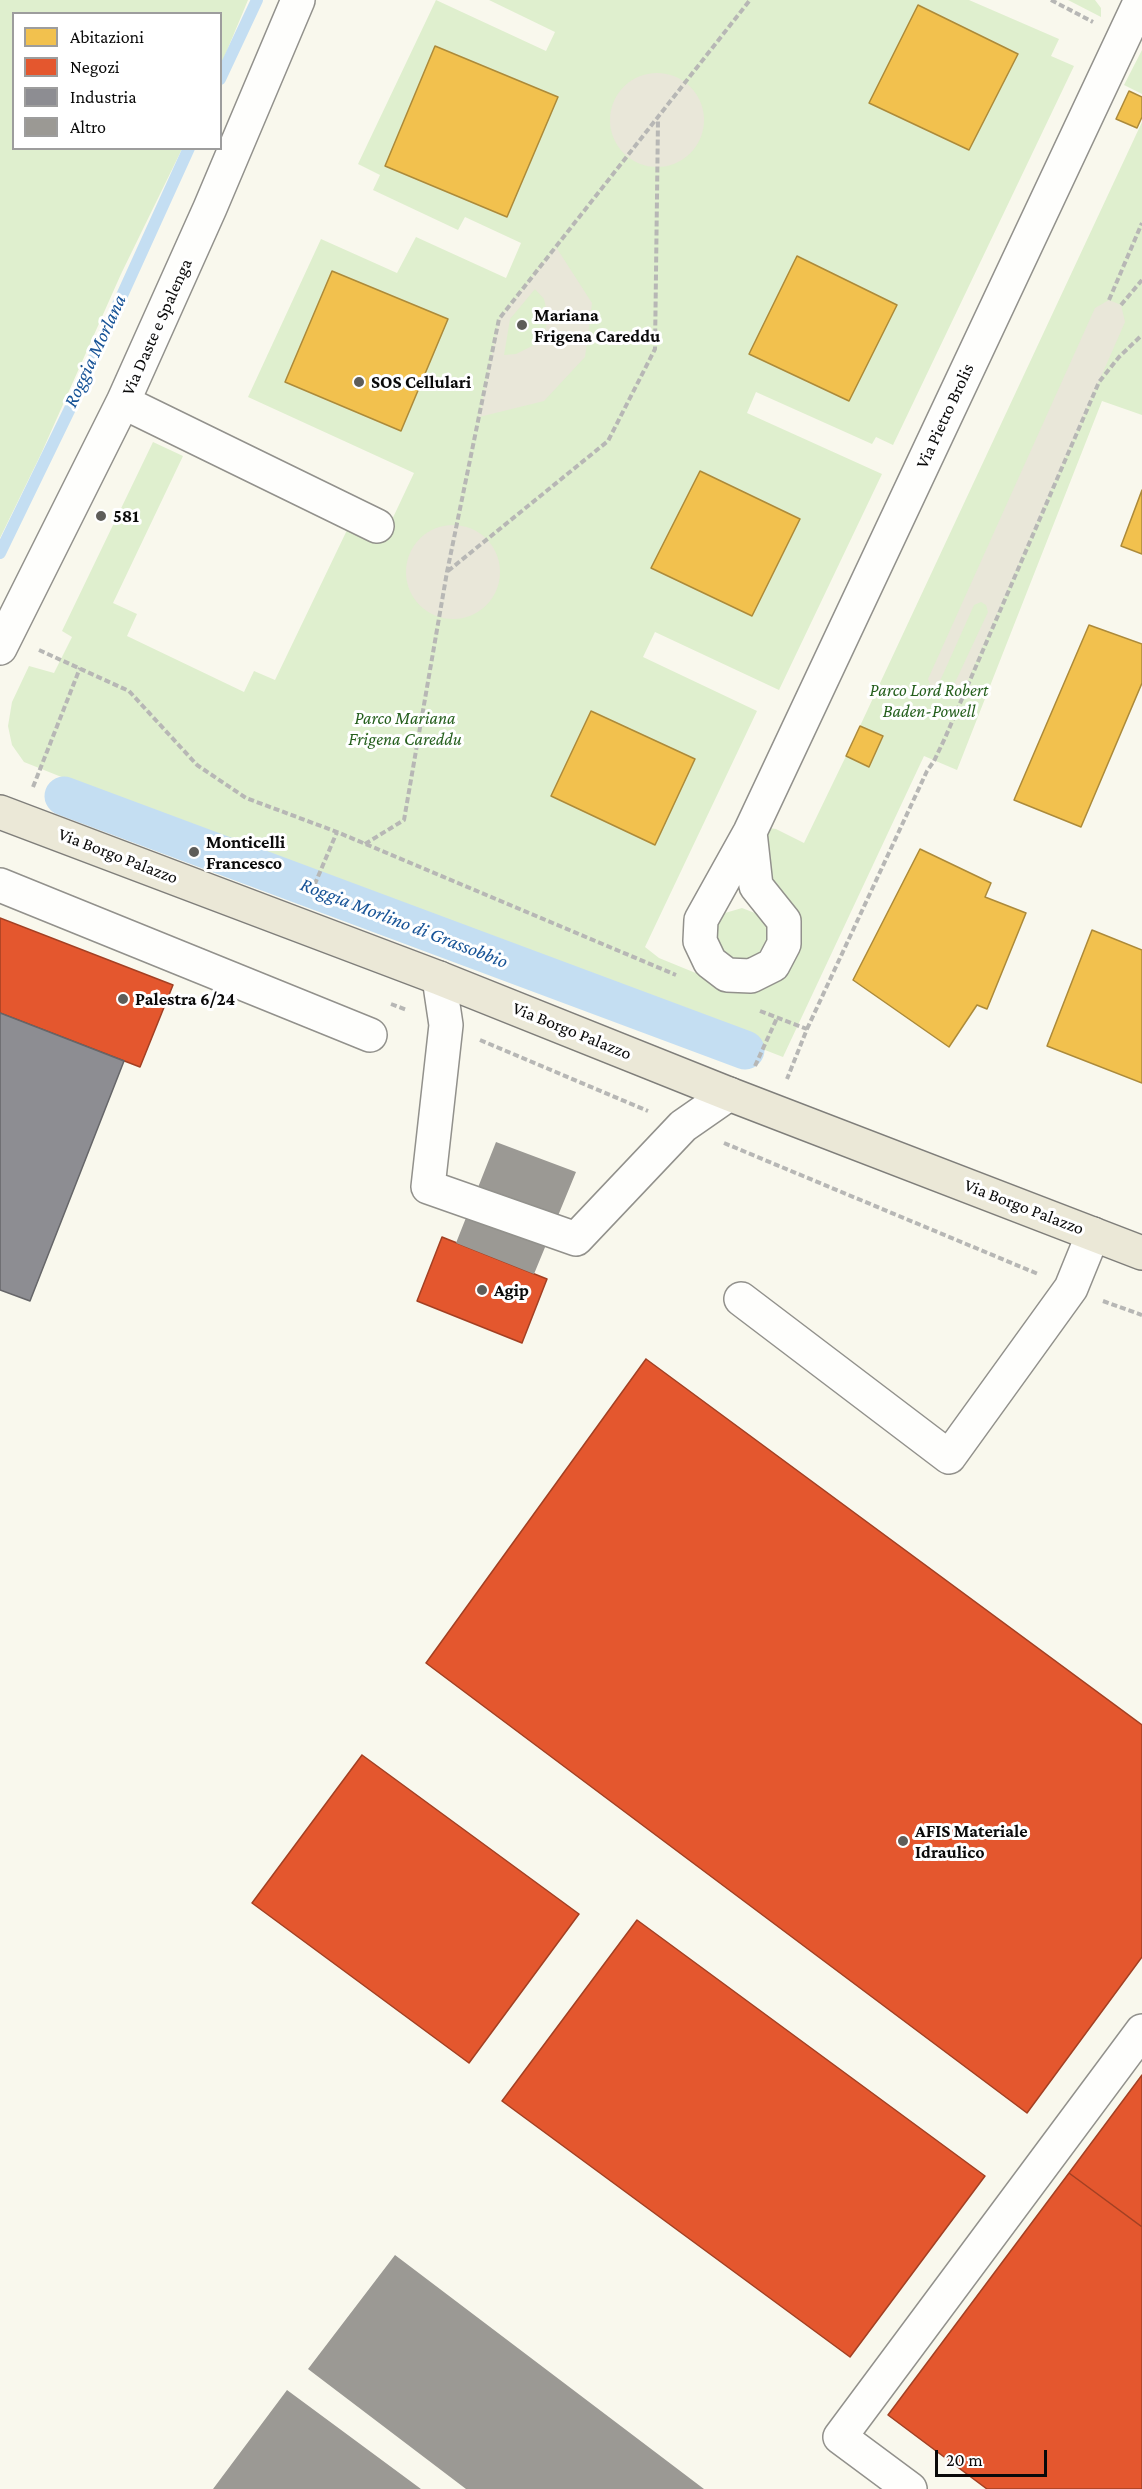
<!DOCTYPE html>
<style>
body{margin:0}
#map{position:relative;width:1142px;height:2489px;overflow:hidden;background:#f9f8ed;font-family:"Crimson Pro",serif}
canvas{display:block}
.legend{position:absolute;left:12px;top:12px;width:210px;height:138px;box-sizing:border-box;background:#fff;border:2px solid #9d9d9d;margin:0;padding:8px 10px;list-style:none;font-size:18px;color:#0a0a0a}
.legend li{display:flex;align-items:center;gap:12px;height:30px}
.legend b{width:30px;border:2px solid #9d9d9d}
.scale{position:absolute;left:935px;top:2450px;width:112px;height:27px;box-sizing:border-box;border:3px solid #0a0a0a;border-top:0;padding-left:8px;font-size:18px;line-height:21px;white-space:nowrap;color:#0a0a0a;-webkit-text-stroke:4px #fff;paint-order:stroke}
</style>
<div id="map">
<canvas width="1142" height="2489"></canvas>
<ul class="legend">
<li><b style="height:16px;background:#f2c14e"></b>Abitazioni</li>
<li><b style="height:16px;background:#e4572e"></b>Negozi</li>
<li><b style="height:16px;background:#8d8d92"></b>Industria</li>
<li><b style="height:16px;background:#9b9994"></b>Altro</li>
</ul>
<div class="scale">20 m</div>
</div>
<script>
const g = document.querySelector('canvas').getContext('2d');
g.lineJoin = 'round';
function paint(path, color) { g.fillStyle = color; g.fill(path, 'evenodd'); }
const toPath = rows => new Path2D(rows.map(r => 'M' + r).join(''));
function trace(path, color, width, dash) { g.strokeStyle = color; g.lineWidth = width; g.lineCap = dash ? 'butt' : 'round'; g.setLineDash(dash || []); g.stroke(path); }
function write(font, color, halo, rows, align = 'center') {
  g.font = font + ' "Crimson Pro",serif'; g.lineWidth = 6; g.setLineDash([]); g.textBaseline = 'middle'; g.strokeStyle = halo; g.fillStyle = color; for (const [text, x, y, turn = 0] of rows) {
    g.save(); g.translate(x, y); g.rotate((+turn || 0) * Math.PI / 180); g.textAlign = isNaN(turn) ? turn : align; if (halo) g.strokeText(text, 0, 0); g.fillText(text, 0, 0); g.restore();
  }
}
paint(toPath([
 [0,0,248,0,221,65,220,14,14,14,14,148,182,149,121,274,41,454,0,538],
 [436,0,546,51,555,32,489,0,969,0,1059,39,1051,56,1074,66,893,445,876,437,872,444,756,392,747,413,882,474,779,690,655,632,643,657,757,711,645,947,659,958,725,985,783,975,770,878,761,855,768,828,776,829,804,843,846,756,869,767,883,737,860,726,1142,122,1142,415,1102,401,957,770,924,756,783,1057,59,776,24,762,12,745,8,726,12,702,29,666,54,673,72,637,62,631,153,442,183,456,113,603,137,614,127,636,244,692,254,671,275,680,348,528,381,543,414,473,248,397,321,239,397,273,416,237,506,278,521,243,465,217,458,230,373,190,380,175,358,164],
 [1068,0,1095,0,1101,8,1101,17],
 [1142,50,1142,94,1124,85],
 [742,908,760,915,769,931,769,941,760,957,742,964,719,952,715,927,725,913]
]), '#dfefce');
paint(toPath([
 '610 120a47 47 0 1 1 94 0a47 47 0 1 1-94 0Z',
 [556,247,592,303,585,357,544,401,479,417,499,319],
 [535,289,544,299,548,317,545,331,534,345,516,354,504,355,510,319],
 [1109,300,1121,305,1125,322,961,696,946,700,934,695,928,679,1095,308],
 [981,602,986,605,988,612,952,689,946,691,941,688,940,681,974,605],
 '406 572a47 47 0 1 1 94 0a47 47 0 1 1-94 0Z'
]), '#e9e7d9');
const homes = toPath([
 [918,5,1018,54,969,150,869,103,918,5],
 [435,46,558,97,507,217,385,166,435,46],
 [1129,91,1142,97,1142,117,1137,128,1116,119,1129,91],
 [797,256,897,305,849,401,749,354,797,256],
 [332,271,448,319,401,431,285,382,332,271],
 [700,471,800,519,752,616,651,568,700,471],
 [1142,490,1142,554,1121,546,1142,490],
 [1089,625,1142,644,1142,683,1081,827,1014,800,1089,625],
 [591,711,695,759,655,845,551,796,591,711],
 [860,726,883,736,869,767,846,756,860,726],
 [920,849,991,883,985,897,1026,913,987,1009,977,1005,949,1047,853,980,920,849],
 [1092,930,1142,950,1142,1083,1047,1046,1092,930]
]);
paint(homes, '#f2c14e');
trace(homes, '#ac8a3a', 1.5);
const shops = toPath([
 [0,918,173,985,140,1067,0,1013,0,918],
 [442,1237,547,1279,522,1343,417,1301,442,1237],
 [646,1359,1142,1725,1142,1957,1027,2113,426,1663,646,1359],
 [362,1755,579,1914,469,2063,252,1903,362,1755],
 [637,1920,985,2176,850,2357,502,2101,637,1920],
 [1142,2075,1142,2227,1069,2173,1142,2075],
 [1069,2173,1142,2227,1142,2489,987,2489,888,2415,1069,2173]
]);
paint(shops, '#e4572e');
trace(shops, '#a34023', 1.5);
const industry = toPath([
 [0,1013,124,1061,30,1301,0,1290,0,1013]
]);
paint(industry, '#8d8d92');
trace(industry, '#666669', 1.5);
trace(toPath([
 [220,79,257,0],
 [0,553,80,388,189,148]
]), '#c4def2', 12);
trace(toPath([
 [64,796,745,1050]
]), '#c4def2', 39);
paint(toPath([
 [496,1142,576,1172,534,1274,456,1243],
 [395,2255,704,2489,466,2489,308,2369],
 [287,2390,421,2489,213,2489]
]), '#9b9994');
const minor = toPath([
 [123,402,377,526],
 [0,648,123,402,210,208,298,0],
 [750,832,756,886,784,921,784,944,773,965,751,976,727,975,710,962,700,941,701,920,750,832,1141,0],
 [0,885,370,1035],
 [439,978,446,1025,428,1187,576,1239,683,1126,729,1094],
 [741,1299,949,1457,1071,1288,1093,1234],
 [910,2489,840,2437,1142,2031]
]);
const major = toPath([
 [0,812,439,978,729,1094,1142,1253]
]);
trace(minor, '#92918c', 36);
trace(major, '#7f7e7a', 36);
trace(toPath([
 [1051,0,1093,22],
 [1109,300,1142,223],
 [1121,305,1142,280],
 [448,571,608,441,655,349,658,120],
 [39,650,129,691,197,765,246,798,337,832,676,975],
 [33,787,80,668],
 [365,844,404,820,447,572,499,319,750,0],
 [311,893,337,832],
 [391,1004,407,1010],
 [760,1011,807,1029,787,1079],
 [807,1029,927,771,934,761,945,738,1099,382,1119,357,1142,335],
 [480,1040,648,1111],
 [755,1066,777,1018],
 [724,1143,1038,1274],
 [1103,1301,1142,1315]
]), '#b7b7b5', 4, [6, 3]);
trace(minor, '#fefefc', 33);
trace(major, '#ebe8d7', 33);
for (const [x, y, r, color] of [
 [522,325,6,"#5e5d59"],
 [359,382,6,"#5e5d59"],
 [101,516,6,"#5e5d59"],
 [194,852,6,"#5e5d59"],
 [123,999,6,"#5e5d59"],
 [482,1290,6,"#5e5d59"],
 [903,1841,6,"#5e5d59"]
]) { const dot = new Path2D(); dot.arc(x, y, r, 0, 2 * Math.PI); g.fillStyle = color; g.fill(dot); trace(dot, '#fff', 2); }
write('bold 18px', '#0a0a0a', '#fff', [
 ["Mariana",534,315],
 ["Frigena Careddu",534,336],
 ["SOS Cellulari",371,382],
 ["581",113,516],
 ["Monticelli",206,842],
 ["Francesco",206,863],
 ["Palestra 6/24",135,999],
 ["Agip",494,1290],
 ["AFIS Materiale",915,1831],
 ["Idraulico",915,1852]
], 'left');
write('18px', '#0a0a0a', '#fff', [
 ["Via Daste e Spalenga",157,327,-66],
 ["Via Pietro Brolis",945,416,-65],
 ["Via Borgo Palazzo",118,856,21],
 ["Via Borgo Palazzo",572,1031,22],
 ["Via Borgo Palazzo",1024,1207,21]
]);
write('italic 18px', '#255f1d', '#fff', [
 ["Parco Lord Robert",929,690],
 ["Baden-Powell",929,711],
 ["Parco Mariana",405,718],
 ["Frigena Careddu",405,739]
]);
write('italic 20px', '#185497', '#fff', [
 ["Roggia Morlana",95,351,-65],
 ["Roggia Morlino di Grassobbio",404,923,21]
]);
</script>
